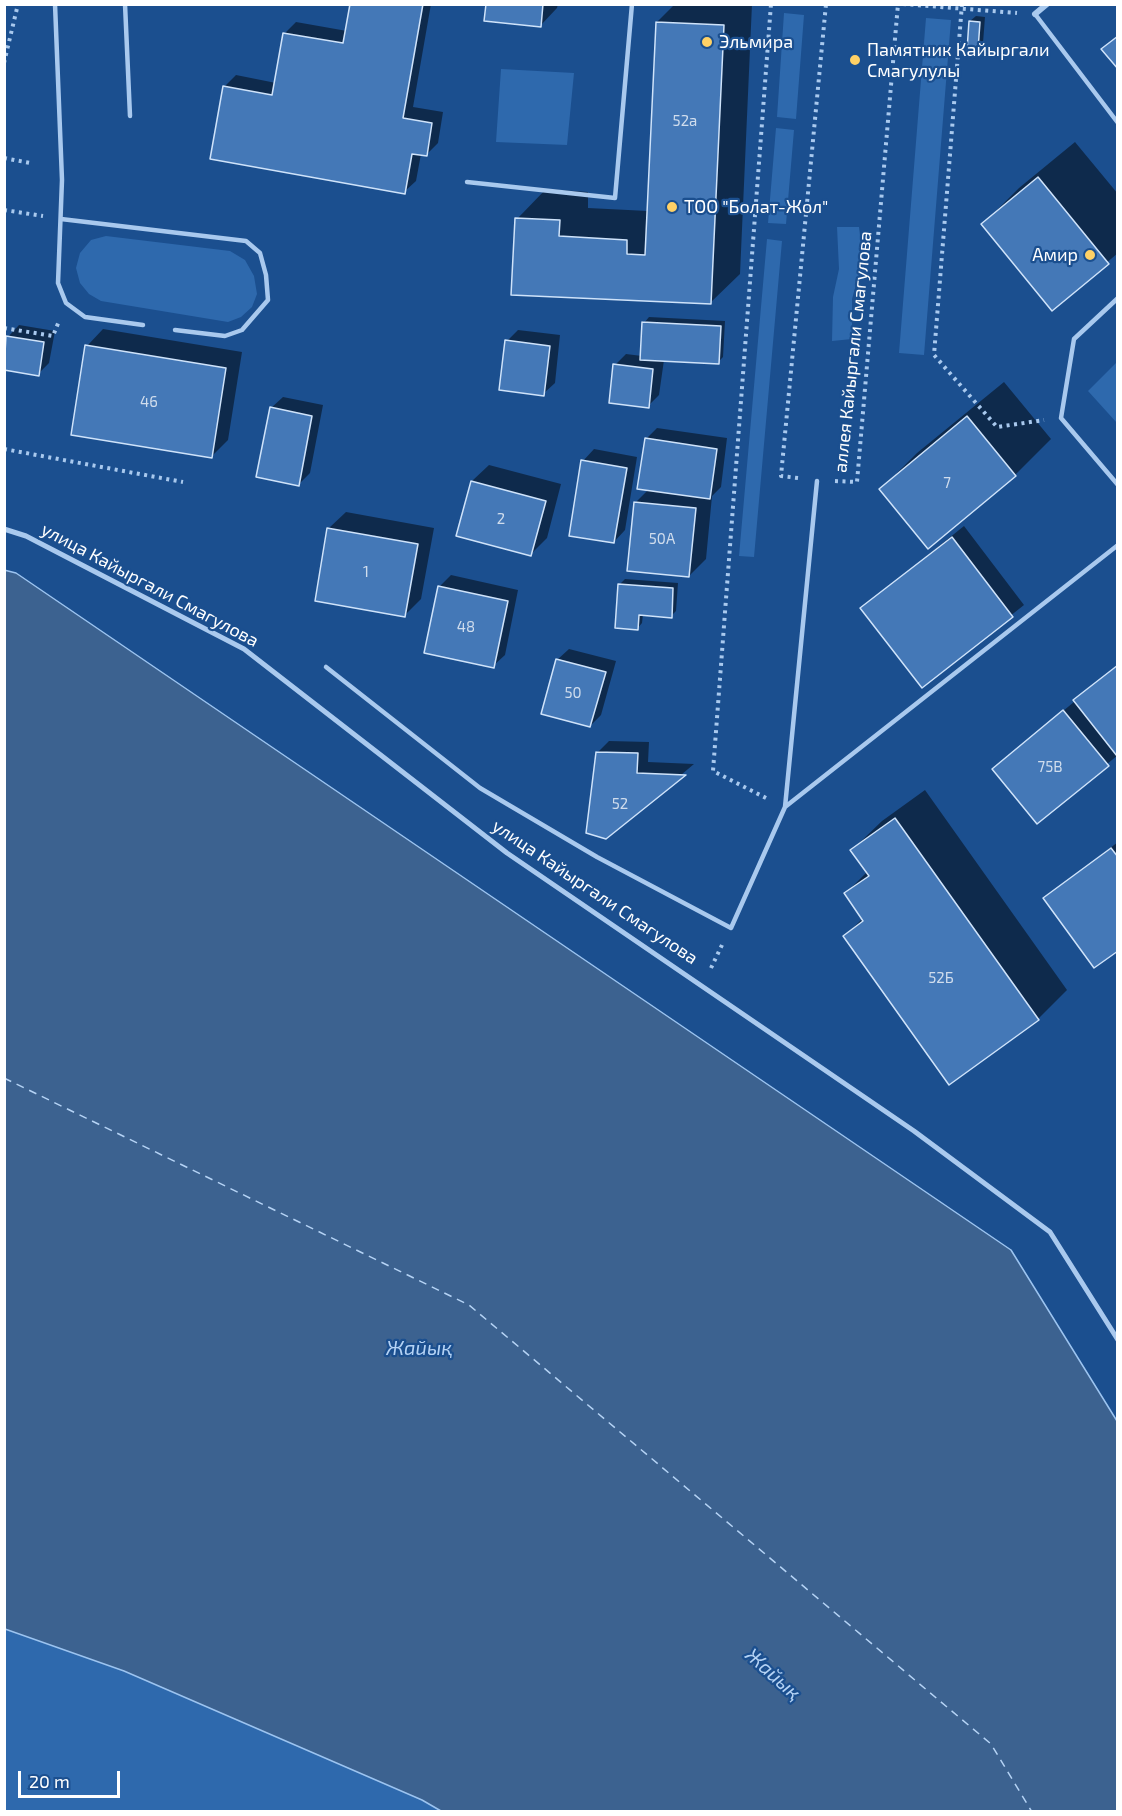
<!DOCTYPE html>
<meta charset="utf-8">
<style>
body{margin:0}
#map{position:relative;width:1122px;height:1816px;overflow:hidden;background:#1b4f8f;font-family:"Exo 2",sans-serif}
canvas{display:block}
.frame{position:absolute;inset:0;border:6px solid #fff;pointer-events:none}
.scale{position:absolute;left:18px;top:1771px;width:102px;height:27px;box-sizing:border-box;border:3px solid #fff;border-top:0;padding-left:8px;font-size:18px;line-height:21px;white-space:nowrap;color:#fff;-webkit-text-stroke:4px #1b4f8f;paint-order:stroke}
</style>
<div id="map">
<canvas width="1122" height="1816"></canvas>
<div class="frame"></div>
<div class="scale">20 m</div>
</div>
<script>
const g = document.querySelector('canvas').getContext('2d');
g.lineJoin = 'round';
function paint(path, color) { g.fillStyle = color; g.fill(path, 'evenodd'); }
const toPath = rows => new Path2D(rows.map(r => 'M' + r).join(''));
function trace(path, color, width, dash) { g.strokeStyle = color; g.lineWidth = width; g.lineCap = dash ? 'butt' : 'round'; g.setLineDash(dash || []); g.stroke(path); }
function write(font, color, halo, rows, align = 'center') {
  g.font = font + ' "Exo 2",sans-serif'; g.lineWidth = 4.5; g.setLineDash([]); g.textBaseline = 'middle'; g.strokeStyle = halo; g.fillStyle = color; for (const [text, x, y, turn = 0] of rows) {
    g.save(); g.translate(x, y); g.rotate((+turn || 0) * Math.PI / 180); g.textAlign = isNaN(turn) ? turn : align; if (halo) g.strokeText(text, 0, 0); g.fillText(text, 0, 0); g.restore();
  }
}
paint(toPath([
 [784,13,804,15,796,119,777,117],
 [926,18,951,20,924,355,899,353],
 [501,69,574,73,567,145,496,142],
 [776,128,794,130,786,224,768,223],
 [837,227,859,227,863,260,852,299,852,339,832,341,833,297,839,269],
 [106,236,230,251,245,260,254,276,257,294,252,307,241,317,228,322,101,301,89,294,80,283,76,268,80,253,91,240],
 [767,239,782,241,754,557,739,556],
 [1117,362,1117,423,1088,391],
 [5,1629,124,1671,422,1800,441,1811,5,1812]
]), '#2e69ad');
const water = toPath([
 [4,570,16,573,1011,1250,1117,1421,1117,1811,441,1811,422,1800,124,1671,5,1629,4,570]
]);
paint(water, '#3c6290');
trace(water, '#9cc4f0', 1.5);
paint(toPath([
 [351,4,431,4,413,107,443,112,438,143,426,155,421,154,416,181,404,192,225,86,236,75,276,83,285,33,296,22,347,31],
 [487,4,558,4,557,8,541,25],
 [675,4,752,4,740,274,710,303,517,219,546,189,588,192,588,208,648,211,657,22],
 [976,16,985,17,983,43,977,49,970,21],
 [1075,142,1118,194,1118,253,1052,309,983,224,1019,188],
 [649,317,725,321,723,357,718,362,664,360,659,395,648,406,615,365,626,354,642,356,644,323],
 [19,325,55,331,49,363,38,374,4,369,8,337],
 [103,329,242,352,228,440,211,457,87,346],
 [518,330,560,335,555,383,543,394,507,341],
 [1004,382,1051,439,1015,475,881,489,917,453],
 [283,397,323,405,310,473,299,484,271,408],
 [657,428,727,438,721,487,712,496,706,559,689,576,635,503,649,489,646,439],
 [594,449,637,457,625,530,614,542,583,461],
 [489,465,561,484,547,538,530,555,472,481],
 [346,512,434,528,421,599,404,616,329,528],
 [964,526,1024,605,922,686,862,608],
 [451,575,518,590,505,655,493,666,426,652,440,586],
 [625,579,678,583,676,611,671,616,643,614,642,623,637,629,620,584],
 [569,649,616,661,601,715,590,726,557,660],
 [1118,665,1118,755,1037,822,994,769],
 [609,741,649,742,648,762,694,764,606,838,598,752],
 [925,790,1067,990,1038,1019,845,936,863,918,846,893,868,871,852,850,882,821],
 [1118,842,1118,949,1045,898]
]), '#0007');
trace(toPath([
 [4,1078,469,1305,991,1744,1032,1812]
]), '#b5d3f5', 1.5, [8, 6]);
const building = toPath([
 [350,4,423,4,403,118,432,123,427,156,412,154,405,194,210,159,223,86,272,95,283,33,343,43,350,4],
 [486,4,543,4,541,27,484,21,486,4],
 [969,21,980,22,978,50,967,50,969,21],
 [656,22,724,25,711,304,511,295,515,218,560,220,559,236,627,240,627,254,645,255,656,22],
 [1118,36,1118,69,1101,49,1118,36],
 [1038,177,1109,264,1052,311,981,224,1038,177],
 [642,322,721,326,719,364,640,360,642,322],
 [6,336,44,342,39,376,4,370,6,336],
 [505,340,550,346,544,396,499,390,505,340],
 [85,345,226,368,212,458,71,435,85,345],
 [613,364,653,369,649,408,609,403,613,364],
 [270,407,312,416,299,486,256,477,270,407],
 [967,416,1016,476,928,549,879,489,967,416],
 [645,438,717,449,710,499,637,489,645,438],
 [581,460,627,468,614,543,569,536,581,460],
 [471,481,546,501,531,556,456,536,471,481],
 [634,502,696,508,689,577,627,571,634,502],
 [327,528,418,544,405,617,315,601,327,528],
 [952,537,1013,617,922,688,860,608,952,537],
 [618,584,673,588,672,618,639,615,638,630,615,628,618,584],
 [438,586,508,601,494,668,424,653,438,586],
 [556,659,606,672,590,727,541,714,556,659],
 [1118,665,1118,756,1117,756,1073,700,1118,665],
 [1063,710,1109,766,1037,824,992,769,1063,710],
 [596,752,638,753,637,773,686,775,606,839,586,833,596,752],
 [895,818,1039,1020,949,1085,843,936,863,921,844,893,869,876,850,850,895,818],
 [1111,848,1118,857,1118,951,1094,968,1043,898,1111,848]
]);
paint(building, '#4478b7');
trace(building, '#cfe3fa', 1.5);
trace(toPath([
 [903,4,1017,13],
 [962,4,934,355,997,427,1044,420],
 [4,63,18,4],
 [4,158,30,163],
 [4,210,43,216],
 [4,328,53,336,59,321],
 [4,449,183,482],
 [798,478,781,476,826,4],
 [835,481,857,482,898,4],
 [766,798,713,771,771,4],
 [711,968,722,945]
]), '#a9c9ee', 4, [3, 4.5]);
trace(toPath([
 [55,4,62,180,58,283,66,303,85,317,143,325],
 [125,4,130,116],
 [1035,14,1118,123],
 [467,182,615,198,632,4],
 [61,219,246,241,260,253,266,275,268,300,242,330,225,336,175,330],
 [1118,298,1074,339,1061,418,1118,485],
 [326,667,480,788,597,857,731,928,785,807,1118,545],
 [785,807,817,481]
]), '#a9c9ee', 4.5);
trace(toPath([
 [4,529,26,536,244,649,507,853,914,1131,1050,1232,1118,1340]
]), '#a9c9ee', 5);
trace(toPath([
 [1035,14,1047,4]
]), '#a9c9ee', 6);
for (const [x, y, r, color] of [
 [707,42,6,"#ffd166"],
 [855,60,6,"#ffd166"],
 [672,207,6,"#ffd166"],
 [1090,255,6,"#ffd166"]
]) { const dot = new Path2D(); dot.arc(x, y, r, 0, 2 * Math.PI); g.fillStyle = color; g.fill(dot); trace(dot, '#1b4f8f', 2); }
write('15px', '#d0dded', null, [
 ["52а",685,121],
 ["46",149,402],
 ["7",947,483],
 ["2",501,519],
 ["50А",662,539],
 ["1",366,572],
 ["48",466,627],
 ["50",573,693],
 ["75В",1050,767],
 ["52",620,804],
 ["52Б",941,978]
]);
write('18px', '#fff', '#1b4f8f', [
 ["Эльмира",719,42],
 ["Памятник Кайыргали",867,50],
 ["Смагулулы",867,71],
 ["ТОО \"Болат-Жол\"",684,207],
 ["Амир",1078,255,"right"]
], 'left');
write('18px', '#fff', '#1b4f8f', [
 ["аллея Кайыргали Смагулова",853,352,-84],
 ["улица Кайыргали Смагулова",150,585,28],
 ["улица Кайыргали Смагулова",595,892,34]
]);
write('italic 20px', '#b5d3f5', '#1b4f8f', [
 ["Жайық",419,1348],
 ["Жайық",773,1674,42]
]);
</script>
